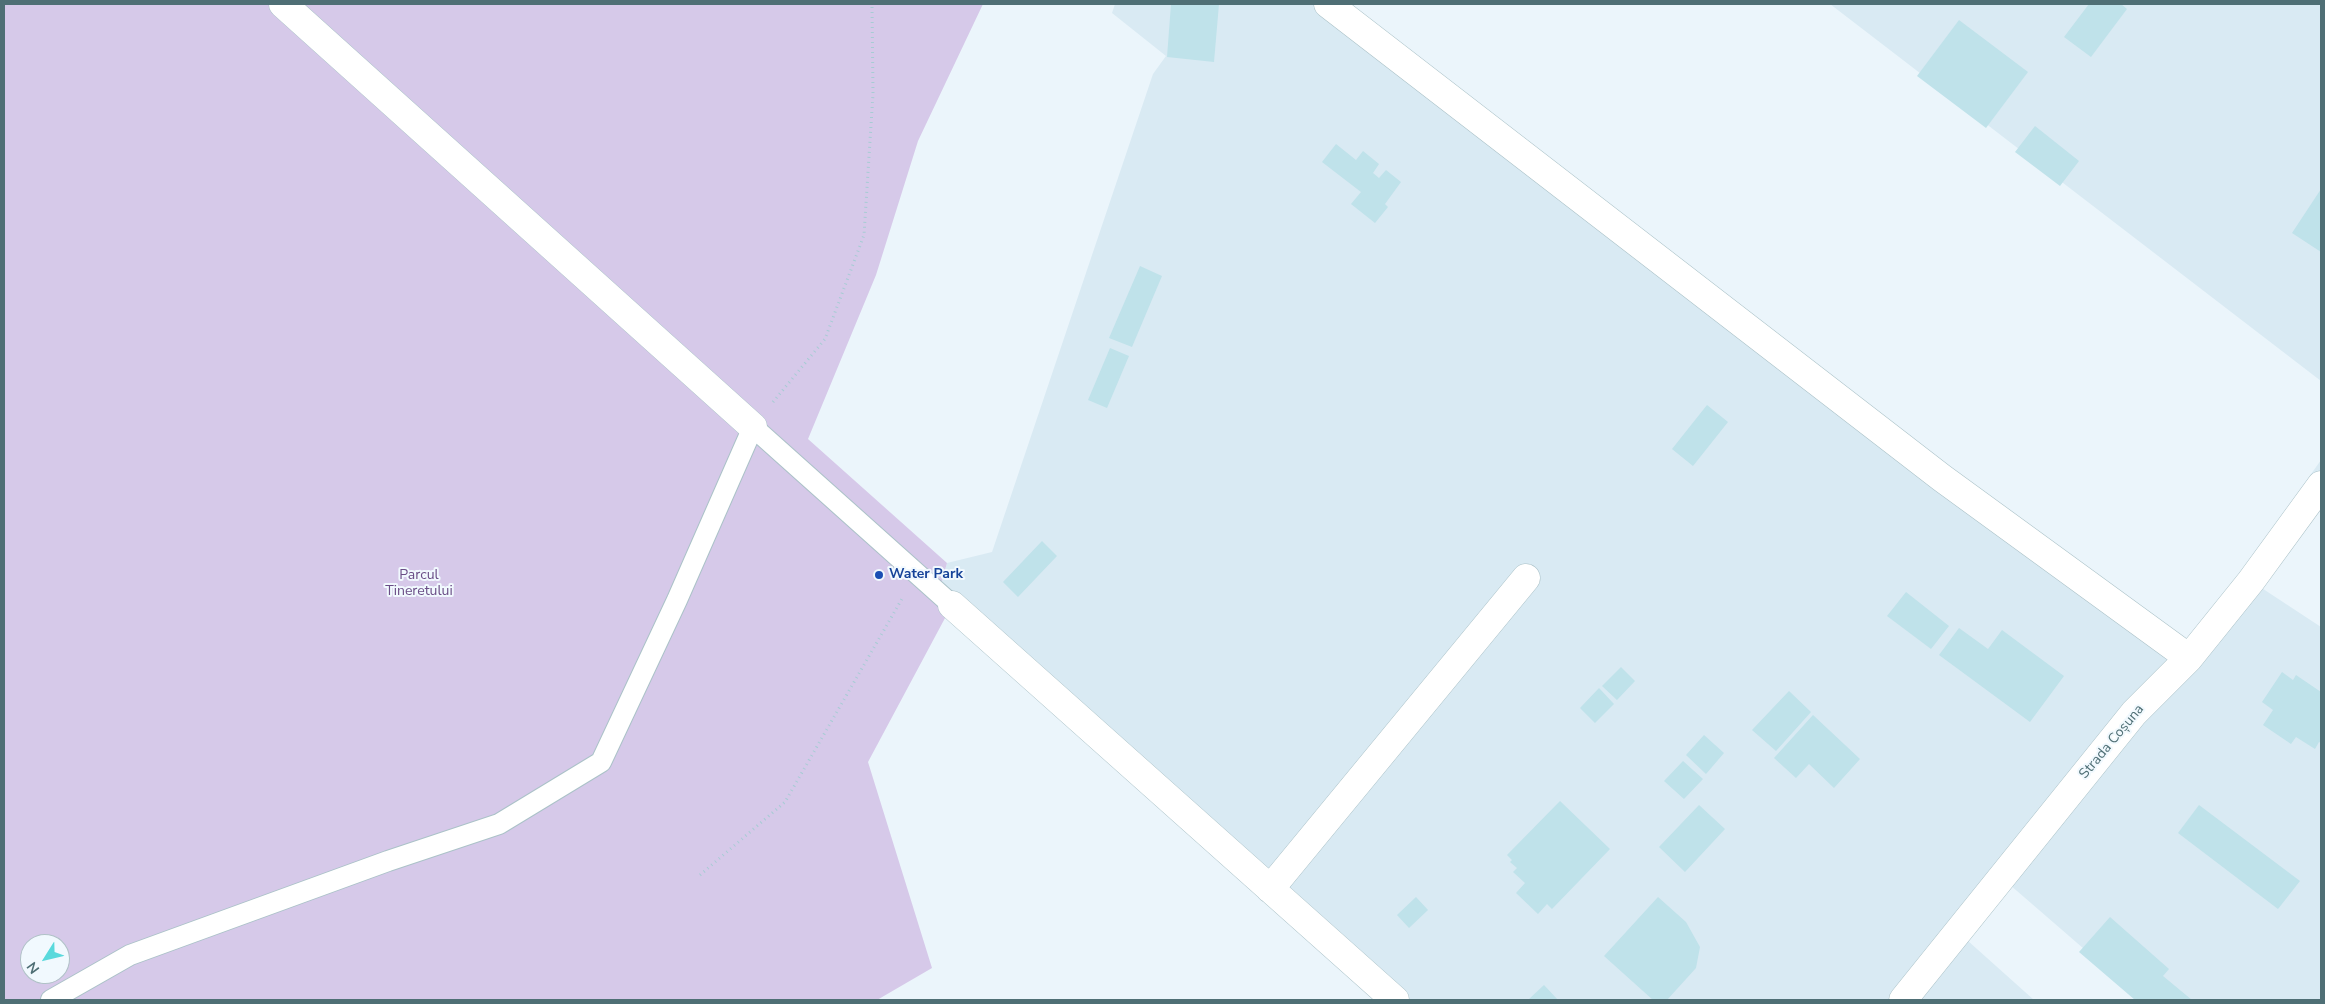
<!DOCTYPE html>
<meta charset="utf-8">
<style>
body{margin:0}
#map{position:relative;width:2325px;height:1004px;overflow:hidden;background:#ebf5fb;font-family:"Nunito Sans",sans-serif}
canvas{display:block}
.frame{position:absolute;inset:0;border:5px solid #4f6f75;pointer-events:none}
.north{position:absolute;left:20px;top:934px;width:50px;height:50px;box-sizing:border-box;background:#f1f9fe;border:1px solid #b0c2c7;border-radius:50%;rotate:234deg;font-size:14px;font-weight:700;line-height:20px;text-align:center;color:#4f6f75}
.north::after{content:'';display:block;margin:auto;width:18px;height:22px;background:#59d9dc;clip-path:polygon(50% 0,100% 100%,50% 72%,0 100%)}
</style>
<div id="map">
<canvas width="2325" height="1004"></canvas>
<div class="frame"></div>
<div class="north">N</div>
</div>
<script>
const g = document.querySelector('canvas').getContext('2d');
g.lineJoin = 'round';
function paint(path, color) { g.fillStyle = color; g.fill(path, 'evenodd'); }
const toPath = rows => new Path2D(rows.map(r => 'M' + r).join(''));
function trace(path, color, width, dash) { g.strokeStyle = color; g.lineWidth = width; g.lineCap = dash ? 'butt' : 'round'; g.setLineDash(dash || []); g.stroke(path); }
function write(font, color, halo, rows, align = 'center') {
  g.font = font + ' "Nunito Sans",sans-serif'; g.lineWidth = 4; g.setLineDash([]); g.textBaseline = 'middle'; g.strokeStyle = halo; g.fillStyle = color; for (const [text, x, y, turn = 0] of rows) {
    g.save(); g.translate(x, y); g.rotate((+turn || 0) * Math.PI / 180); g.textAlign = isNaN(turn) ? turn : align; if (halo) g.strokeText(text, 0, 0); g.fillText(text, 0, 0); g.restore();
  }
}
paint(toPath([
 [1115,4,1347,4,2173,661,2240,574,2321,460,2321,485,2251,581,2321,627,2321,1000,2143,1000,2002,878,1958,932,2034,1000,1395,1000,939,592,947,563,992,552,1153,74,1166,56,1112,13],
 [1830,4,2321,4,2321,381]
]), '#d9eaf3');
paint(toPath([
 [4,4,983,4,918,141,876,275,808,439,947,563,939,592,952,605,868,762,932,968,877,1000,4,1000],
 [30,944,60,944,60,974,30,974]
]), '#d6c9e9');
paint(toPath([
 [1171,4,1219,4,1214,62,1167,57],
 [2089,4,2121,4,2127,9,2091,57,2064,37],
 [1959,20,2028,72,1986,128,1917,76],
 [2035,126,2079,161,2060,186,2015,152],
 [1336,144,1356,160,1363,151,1379,164,1373,173,1379,178,1386,170,1401,182,1385,204,1388,207,1375,223,1351,204,1361,192,1322,162],
 [2321,189,2321,252,2292,233],
 [1140,266,1162,276,1132,347,1109,338],
 [1110,348,1129,356,1107,408,1088,400],
 [1707,405,1728,422,1693,466,1672,449],
 [1042,541,1057,556,1018,597,1003,582],
 [1906,592,1949,626,1931,649,1887,616],
 [1959,628,1988,649,2002,630,2064,676,2030,722,1939,655],
 [1621,667,1635,681,1617,700,1602,686],
 [2282,672,2293,680,2296,675,2321,692,2321,743,2319,742,2315,749,2296,737,2291,744,2263,725,2273,710,2262,702],
 [1599,688,1614,704,1595,723,1580,708],
 [1789,691,1811,712,1776,751,1752,730],
 [1813,715,1860,759,1834,788,1809,764,1796,778,1774,758],
 [1704,735,1724,753,1706,774,1686,755],
 [1683,761,1703,779,1684,799,1664,781],
 [1560,801,1610,849,1552,909,1547,904,1538,914,1516,893,1525,883,1513,872,1517,868,1510,862,1512,860,1507,855],
 [1699,805,1725,829,1685,872,1659,847],
 [2199,805,2300,881,2278,909,2178,833],
 [1416,897,1428,910,1409,928,1397,915],
 [1658,897,1686,922,1700,947,1696,968,1667,1000,1653,1000,1604,956],
 [2110,917,2169,969,2163,976,2192,1000,2135,1000,2079,952],
 [1544,985,1558,1000,1528,1000]
]), '#bfe2ea');
const lane = toPath([
 [51,1000,130,955,388,861,499,824,601,762,677,600,753,427,952,605]
]);
const street = toPath([
 [283,4,753,427],
 [1328,4,1942,478,2189,658],
 [952,605,1395,1000],
 [1270,889,1526,578],
 [1903,1000,2134,713,2189,658,2251,581,2321,485]
]);
trace(lane, '#abc2c8', 22);
trace(street, '#abc2c8', 29);
trace(toPath([
 [773,402,825,339,864,235,873,94,872,4],
 [700,875,785,802,903,597]
]), '#a7ccd4', 3, [1, 4]);
trace(lane, '#fff', 20);
trace(street, '#fff', 28);
for (const [x, y, r, color] of [
 [879,575,5,"#1a4fb4"]
]) { const dot = new Path2D(); dot.arc(x, y, r, 0, 2 * Math.PI); g.fillStyle = color; g.fill(dot); trace(dot, '#f1f9fe', 2); }
write('bold 14px', '#164399', '#f1f9fe', [
 ["Water Park",889,575]
], 'left');
write('14px', '#6a4d86', '#f1f9fe', [
 ["Parcul",419,576],
 ["Tineretului",419,592]
]);
write('14px', '#4f6f75', '#f1f9fe', [
 ["Strada Coșuna",2112,742,-50]
]);
</script>
